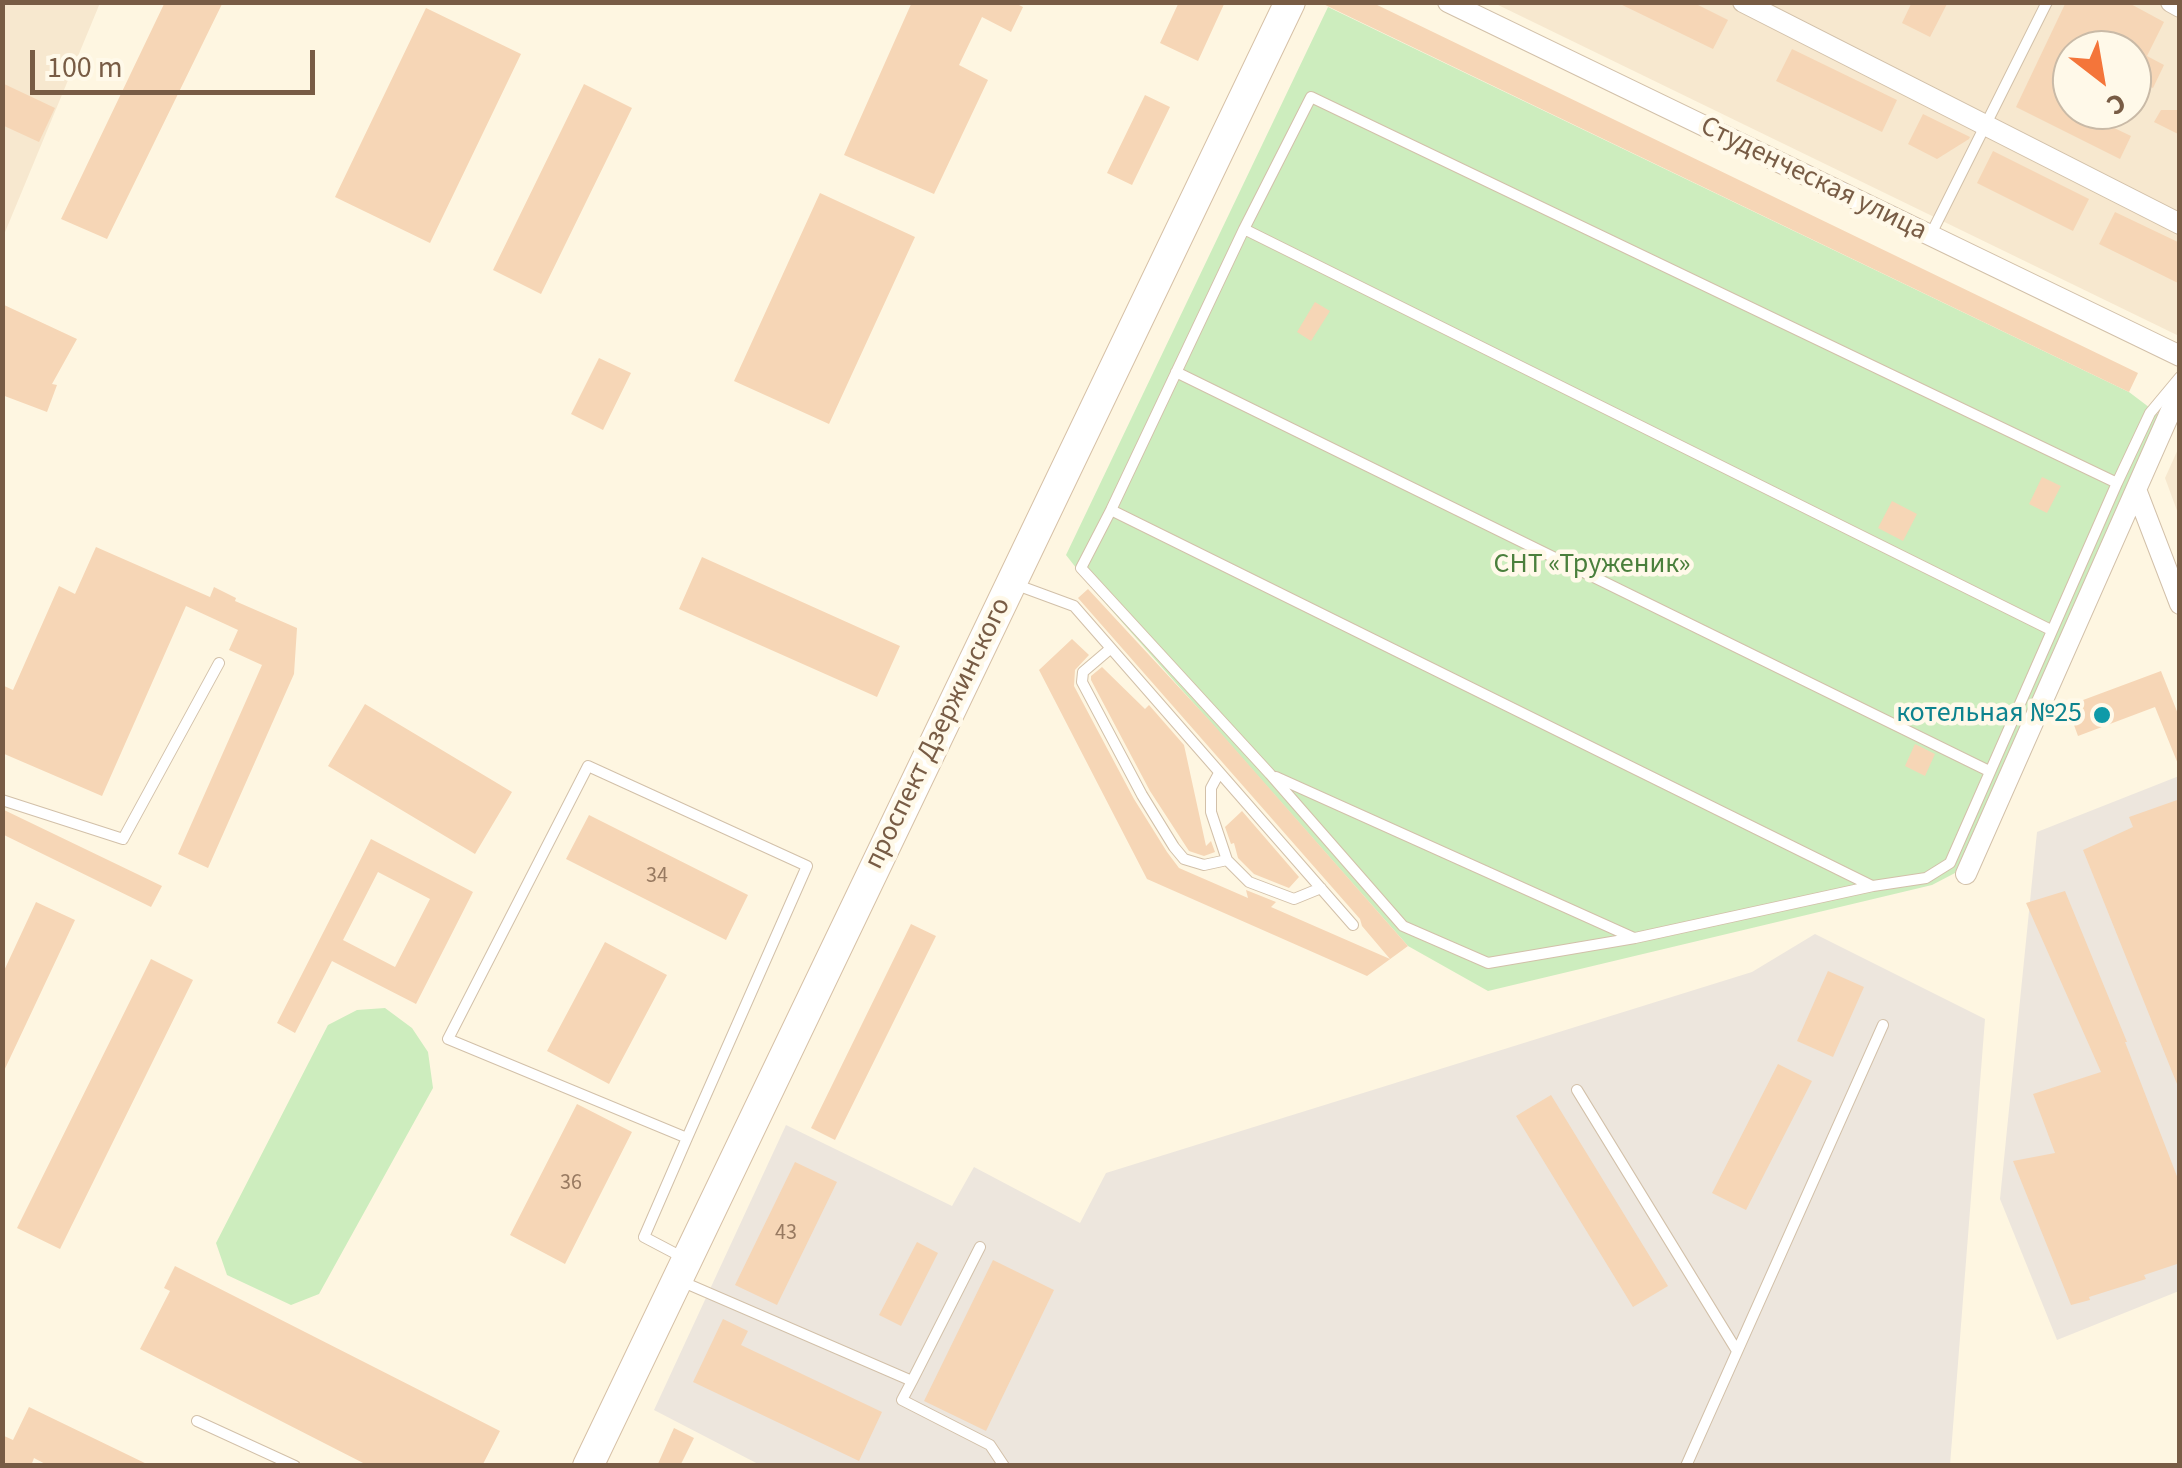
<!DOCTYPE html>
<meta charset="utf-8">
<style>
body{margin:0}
#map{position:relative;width:2182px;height:1468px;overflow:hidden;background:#fef6e1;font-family:"Source Sans 3",sans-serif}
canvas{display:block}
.frame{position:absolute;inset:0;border:5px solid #785c45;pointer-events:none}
.north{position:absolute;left:2052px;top:30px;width:100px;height:100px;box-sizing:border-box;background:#fff9e9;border:2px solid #c9baa7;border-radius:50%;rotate:149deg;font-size:28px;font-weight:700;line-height:40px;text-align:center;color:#785c45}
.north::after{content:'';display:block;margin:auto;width:35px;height:45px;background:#f4753a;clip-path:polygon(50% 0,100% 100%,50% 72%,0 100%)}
.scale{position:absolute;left:30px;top:50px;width:285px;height:45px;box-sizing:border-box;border:5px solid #785c45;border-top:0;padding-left:12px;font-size:30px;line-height:35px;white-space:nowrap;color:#785c45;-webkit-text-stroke:8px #fff9e9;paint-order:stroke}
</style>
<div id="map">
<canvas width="2182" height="1468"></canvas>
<div class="frame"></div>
<div class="north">С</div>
<div class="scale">100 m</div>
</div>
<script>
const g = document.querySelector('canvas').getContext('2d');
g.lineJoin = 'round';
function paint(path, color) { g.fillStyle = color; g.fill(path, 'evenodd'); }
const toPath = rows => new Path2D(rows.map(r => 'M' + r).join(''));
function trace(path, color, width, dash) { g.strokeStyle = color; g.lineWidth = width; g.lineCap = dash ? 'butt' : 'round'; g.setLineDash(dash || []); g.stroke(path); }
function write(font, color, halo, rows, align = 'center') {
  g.font = font + ' "Source Sans 3",sans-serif'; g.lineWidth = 9; g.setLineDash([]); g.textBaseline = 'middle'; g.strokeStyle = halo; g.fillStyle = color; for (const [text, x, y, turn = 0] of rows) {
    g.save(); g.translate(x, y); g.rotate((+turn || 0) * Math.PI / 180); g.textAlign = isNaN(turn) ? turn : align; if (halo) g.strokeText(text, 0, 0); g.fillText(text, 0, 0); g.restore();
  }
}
paint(toPath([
 [3,3,100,3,3,237],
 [1494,3,2179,3,2179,336],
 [2072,50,2132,50,2132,110,2072,110],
 [2179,447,2179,516,2165,478]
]), '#f7e8cf');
paint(toPath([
 [2179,776,2179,1291,2057,1340,2000,1199,2037,832],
 [1815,934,1985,1019,1950,1465,762,1466,654,1410,786,1125,952,1206,974,1167,1080,1223,1106,1173,1752,972]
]), '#ede6dd');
paint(toPath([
 [1328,7,2129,392,2158,414,1955,873,1932,885,1488,991,1408,946,1091,587,1066,555],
 [385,1008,412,1028,428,1052,433,1088,319,1294,291,1305,227,1275,216,1243,328,1025,357,1010]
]), '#cdedbe');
paint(toPath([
 [165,2,223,2,107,239,61,219],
 [912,2,1013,2,1023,7,1011,32,982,17,959,65,988,80,934,194,844,155],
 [1179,2,1225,2,1198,61,1160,43],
 [1319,2,1371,2,2138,373,2129,392],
 [1616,2,1692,2,1728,20,1713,49],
 [1912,2,1948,2,1930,37,1902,23],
 [2066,2,2127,2,2164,22,2147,56,2164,65,2153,88,2135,80,2132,86,2132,50,2072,50,2072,110,2118,110,2110,126,2131,136,2120,159,2016,107],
 [426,8,521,54,430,243,335,197],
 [1792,49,1897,100,1882,132,1776,81],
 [2,83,55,108,39,142,2,125],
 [584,84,632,108,541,294,493,270],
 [1145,95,1170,107,1132,185,1107,173],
 [2161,110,2180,110,2180,135,2154,122],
 [1923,114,1970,137,1969,139,1937,159,1908,144],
 [1993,151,2089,199,2073,231,1977,183],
 [820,193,915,237,829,424,734,381],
 [2115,212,2180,243,2180,284,2099,244],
 [1315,302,1330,311,1311,341,1297,332],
 [2,304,77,339,52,384,57,385,47,412,2,395],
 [599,358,631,373,603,430,571,414],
 [2042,477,2061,486,2047,513,2029,504],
 [1892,501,1917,514,1903,541,1878,528],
 [96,547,210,597,214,587,236,598,235,601,297,628,294,674,208,868,178,854,262,665,229,650,238,630,186,606,102,796,2,753,2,685,13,690,59,586,75,594],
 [702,557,900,646,877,697,679,609],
 [1088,589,1212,723,1408,946,1367,976,1147,879,1039,670,1072,639,1089,655,1075,670,1074,686,1134,799,1167,852,1179,868,1248,898,1246,890,1276,902,1271,907,1390,959,1362,926,1360,919,1078,598],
 [1102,667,1145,709,1149,705,1184,745,1206,846,1211,841,1215,852,1204,856,1189,851,1150,791,1091,680,1091,676],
 [2161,671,2180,719,2180,769,2155,707,2078,736,2067,706],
 [365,704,512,792,475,854,328,766],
 [1915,744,1935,754,1925,776,1905,766],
 [2180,799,2180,1089,2179,1089,2083,850,2133,827,2129,817],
 [2,809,162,886,151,907,2,834],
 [1242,811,1299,877,1289,888,1254,874,1238,858,1234,843,1231,844,1225,827],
 [589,815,748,895,726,940,566,859],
 [371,839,473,892,416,1004,332,961,295,1033,277,1023],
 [378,872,430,899,395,967,343,940],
 [2065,891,2127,1042,2125,1042,2180,1184,2180,1263,2144,1275,2146,1279,2089,1297,2090,1300,2071,1305,2013,1161,2055,1153,2033,1094,2101,1072,2026,903],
 [36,902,75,920,2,1075,2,975],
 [911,924,936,936,835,1140,811,1128],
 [605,942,667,975,609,1084,547,1051],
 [151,959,193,980,60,1249,17,1228],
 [1828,971,1864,987,1833,1057,1797,1041],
 [1778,1064,1812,1081,1746,1210,1712,1193],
 [1551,1095,1668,1286,1633,1307,1516,1116],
 [577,1104,632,1132,565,1264,510,1235],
 [795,1162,837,1182,777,1305,735,1285],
 [917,1242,938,1253,901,1326,879,1315],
 [993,1260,1054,1290,986,1431,924,1401],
 [175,1266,500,1431,482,1466,369,1466,140,1349,170,1291,164,1288],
 [723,1319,748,1331,741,1345,882,1412,859,1461,693,1382],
 [29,1407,151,1466,49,1466,34,1458,31,1466,2,1466,2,1435,13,1440],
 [674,1428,694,1438,680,1466,657,1466]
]), '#f6d6b6');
const lane = toPath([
 [1244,229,2051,630],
 [1930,236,2047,2],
 [1176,372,1989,771],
 [2117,483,1311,97,1244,229,1111,510,1081,568,1270,774,1403,926,1488,963,1635,938,1873,886,1926,878,1950,863,2117,483,2150,413,2180,377],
 [1111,510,1872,886],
 [1017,585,1074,606,1353,925],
 [1110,649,1083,672,1082,682,1142,795,1174,847,1184,859,1204,865,1227,860],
 [1219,773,1211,788,1211,812,1227,860,1249,882,1294,899,1321,888],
 [1276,777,1634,938],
 [2,800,123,839,219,663],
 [1577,1090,1737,1351],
 [682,1257,644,1237,687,1138,807,866,588,766,448,1039,687,1138],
 [683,1282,912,1381,902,1400,990,1445,1004,1466],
 [912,1381,980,1247],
 [197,1421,295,1466],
 [1686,1466,1883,1025]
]);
const street = toPath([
 [1448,2,2180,356],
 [1743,2,2180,224],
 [2171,2,2180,7],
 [2137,492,2180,604],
 [1966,874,2180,390]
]);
const secondary = toPath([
 [588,1466,1290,2]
]);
trace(lane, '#d2c0a9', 12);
trace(street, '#d2c0a9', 22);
trace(secondary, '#d6c0a6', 32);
trace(lane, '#fff', 10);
trace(street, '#fff', 20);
trace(secondary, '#fff', 30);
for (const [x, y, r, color] of [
 [2102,715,10,"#0f9aa8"]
]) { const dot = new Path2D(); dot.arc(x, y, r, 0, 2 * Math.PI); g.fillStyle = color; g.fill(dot); trace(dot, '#fff9e9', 4); }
write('22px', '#987a61', null, [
 ["34",657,877],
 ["36",571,1184],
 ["43",786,1234]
]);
write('28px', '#785c45', '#fff9e9', [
 ["Студенческая улица",1813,180,26],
 ["проспект Дзержинского",939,734,-64]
]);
write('28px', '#4a7f3c', '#fff9e9', [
 ["СНТ «Труженик»",1592,566]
]);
write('28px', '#0d838f', '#fff9e9', [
 ["котельная №25",2082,715]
], 'right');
</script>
